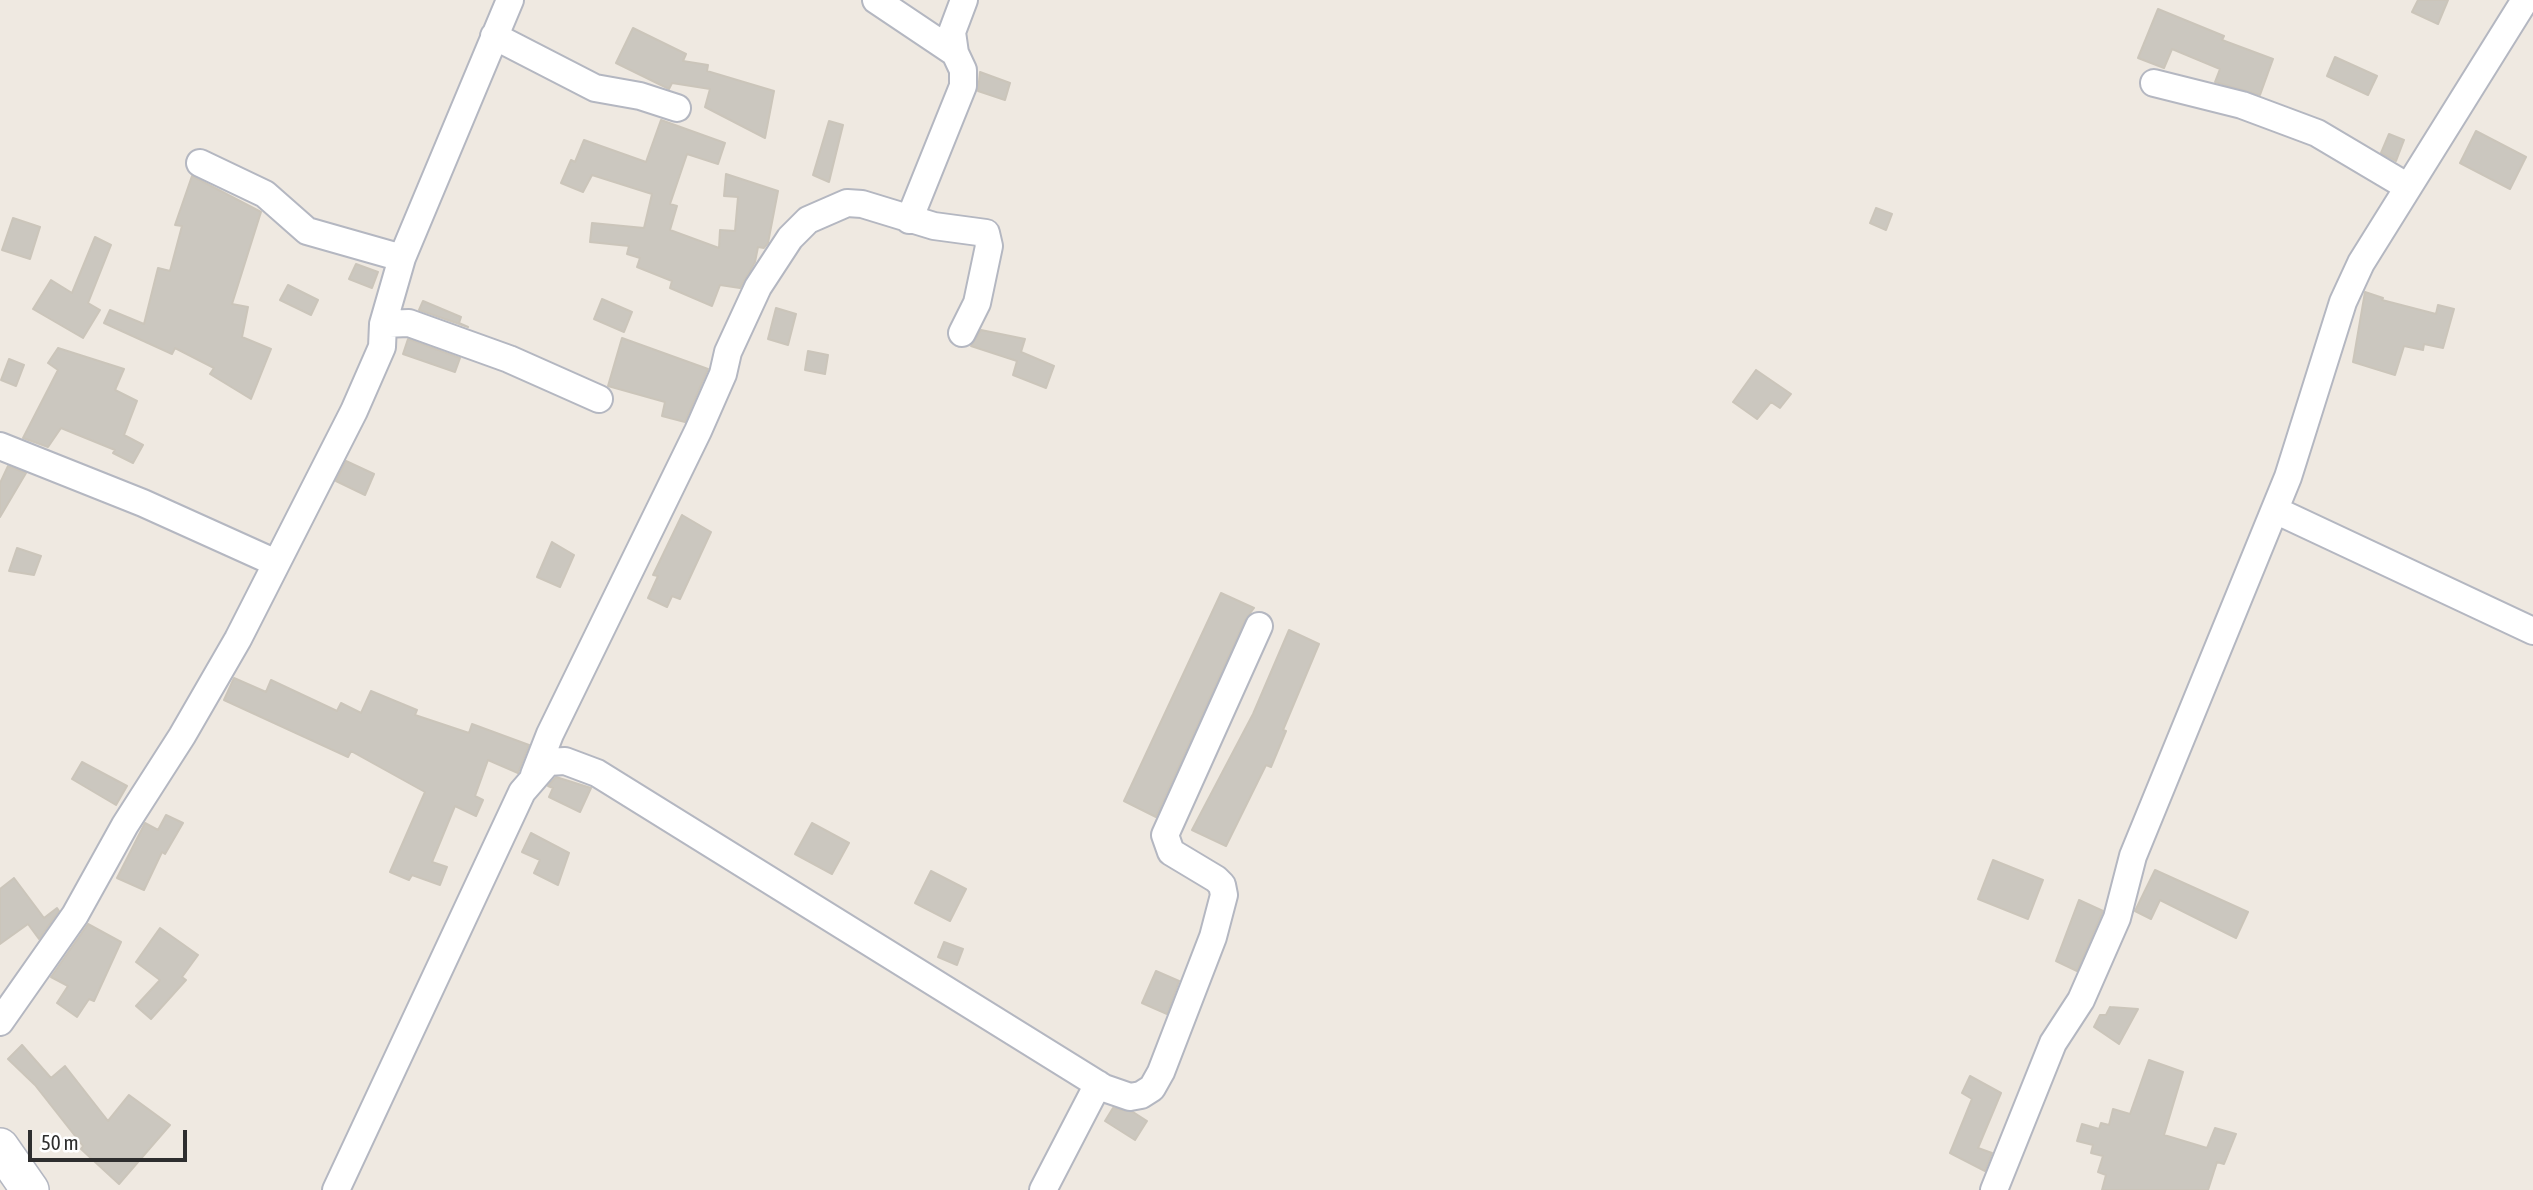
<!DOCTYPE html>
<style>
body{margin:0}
#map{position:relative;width:2533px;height:1190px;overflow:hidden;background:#efe9e1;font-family:"Asap Condensed",sans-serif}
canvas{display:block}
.scale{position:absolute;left:28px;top:1130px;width:159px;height:32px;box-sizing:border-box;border:4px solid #2e2e2e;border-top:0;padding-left:9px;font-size:21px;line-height:24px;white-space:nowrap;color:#2e2e2e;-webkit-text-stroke:5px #fff;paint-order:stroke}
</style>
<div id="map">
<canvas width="2533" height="1190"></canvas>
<div class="scale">50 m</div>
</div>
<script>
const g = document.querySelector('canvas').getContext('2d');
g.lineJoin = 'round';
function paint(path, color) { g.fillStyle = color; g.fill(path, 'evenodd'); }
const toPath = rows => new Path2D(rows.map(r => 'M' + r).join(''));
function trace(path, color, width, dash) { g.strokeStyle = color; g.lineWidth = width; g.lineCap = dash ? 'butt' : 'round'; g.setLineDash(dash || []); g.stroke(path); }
const building = toPath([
 [2418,0,2448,0,2438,24,2412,12,2418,0],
 [2158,9,2224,36,2222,40,2273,59,2260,95,2215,82,2220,69,2172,49,2164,68,2138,58,2158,9],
 [633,28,686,54,683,61,708,65,707,71,774,91,765,138,705,107,710,89,672,83,669,89,616,63,633,28],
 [2335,57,2377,76,2368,95,2327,76,2335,57],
 [980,72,1010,83,1005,100,978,91,980,72],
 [661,120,725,143,718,164,687,154,670,204,677,206,670,230,719,248,720,230,735,231,738,197,724,196,726,174,778,191,768,243,764,248,758,247,755,262,740,288,720,285,712,306,670,288,672,281,637,267,640,258,627,254,629,246,590,242,592,223,644,228,652,194,592,175,583,192,561,183,571,160,575,162,584,140,646,162,661,120],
 [829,121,843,125,829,182,813,175,829,121],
 [2476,131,2526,157,2510,189,2460,163,2476,131],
 [2389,134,2404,140,2396,161,2381,153,2389,134],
 [192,176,261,212,232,304,248,307,242,337,271,349,251,399,210,374,214,368,175,348,172,354,104,323,110,310,144,324,158,268,170,271,182,226,175,225,192,176],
 [1876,208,1892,214,1886,230,1870,223,1876,208],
 [13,218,40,227,30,259,2,250,13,218],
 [95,237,111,245,88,303,100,310,83,338,33,309,51,280,72,293,95,237],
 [356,264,378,272,372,288,349,279,356,264],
 [288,285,318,300,311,315,280,300,288,285],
 [2365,292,2383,298,2382,300,2436,314,2438,305,2454,309,2443,348,2424,344,2423,350,2404,346,2395,375,2353,362,2365,292],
 [602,299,632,312,624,332,594,319,602,299],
 [423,301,461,317,459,323,468,327,419,310,423,301],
 [776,308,796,314,788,345,768,339,776,308],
 [981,330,1025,339,1021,352,1054,366,1046,388,1013,375,1017,361,971,346,981,330],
 [622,338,708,369,685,422,662,416,665,402,608,386,622,338],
 [408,339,460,358,455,372,403,354,408,339],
 [58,348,124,369,115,390,137,401,124,435,143,445,133,463,113,453,115,450,61,428,48,447,23,438,58,370,48,363,58,348],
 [808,351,828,355,825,374,805,370,808,351],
 [9,359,24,365,16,386,1,380,9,359],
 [1756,370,1791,394,1780,408,1771,402,1757,419,1733,402,1756,370],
 [346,461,374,474,365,495,336,481,346,461],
 [8,466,26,473,0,517,0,483,8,466],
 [682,515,711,532,680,599,672,596,667,607,648,598,658,576,653,575,682,515],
 [552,542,574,555,560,587,537,577,552,542],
 [17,548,41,556,34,575,9,571,17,548],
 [1221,593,1254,608,1245,620,1156,817,1124,801,1221,593],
 [1289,630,1319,644,1283,730,1286,731,1271,767,1266,765,1226,846,1192,830,1253,714,1289,630],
 [234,678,266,692,271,680,337,711,341,703,361,713,371,691,417,710,415,715,469,733,472,724,529,745,518,773,488,760,475,796,483,800,476,816,455,806,432,862,447,867,440,885,412,875,409,880,390,872,425,792,351,751,348,757,224,700,234,678],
 [82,762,127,786,116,805,72,779,82,762],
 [556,777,591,788,580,812,549,797,553,788,548,786,556,777],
 [166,815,183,823,165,854,162,852,144,890,117,878,145,823,158,830,166,815],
 [812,823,849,843,832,874,795,854,812,823],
 [531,833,569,853,558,885,534,873,540,860,522,852,531,833],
 [1993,860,2043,880,2028,919,1978,899,1993,860],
 [2155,870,2248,912,2236,938,2160,900,2151,919,2135,911,2155,870],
 [931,871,966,889,950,921,915,903,931,871],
 [14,878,44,918,57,908,59,911,39,939,28,924,0,944,0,889,14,878],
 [2079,900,2103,911,2077,971,2056,961,2079,900],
 [88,924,121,942,94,1001,89,999,77,1017,57,1003,68,986,51,977,88,924],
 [160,928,198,955,182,977,186,980,151,1019,136,1006,160,980,136,962,160,928],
 [944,942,963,949,957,965,938,957,944,942],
 [1156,971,1179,981,1167,1014,1142,1003,1156,971],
 [2110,1007,2138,1009,2119,1044,2094,1027,2100,1015,2106,1015,2110,1007],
 [22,1045,51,1078,65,1066,108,1121,129,1095,170,1125,119,1184,81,1149,83,1146,35,1085,8,1059,22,1045],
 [2149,1060,2183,1072,2164,1135,2207,1148,2215,1128,2236,1134,2224,1164,2217,1162,2208,1190,2102,1190,2106,1175,2098,1172,2103,1156,2091,1153,2093,1145,2077,1141,2082,1124,2099,1129,2101,1123,2109,1125,2113,1109,2130,1114,2149,1060],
 [1970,1076,2001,1093,1978,1148,1992,1153,1985,1171,1950,1153,1972,1099,1962,1093,1970,1076],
 [1113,1108,1133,1112,1147,1121,1135,1140,1105,1121,1113,1108]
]);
paint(building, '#cbc7bf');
trace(building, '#cbc5ba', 2);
const street = toPath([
 [876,0,955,53],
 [494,36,595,88,640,96,677,108],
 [2154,83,2242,105,2317,133,2408,187],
 [200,163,265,194,307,231,402,258],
 [909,220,963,86,963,70,955,53,952,32,964,0],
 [383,324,409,323,509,359,599,399],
 [0,446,143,503,276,563],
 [2275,510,2533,631],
 [534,775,550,734,698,431,723,374,728,352,758,287,790,238,808,220,847,203,862,204,934,226,986,233,989,246,977,303,962,333],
 [0,1022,75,915,125,825,182,736,238,639,354,411,382,347,383,324,402,258,510,0],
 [336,1190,522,792,548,762,565,761,597,773,1104,1088,1130,1097,1141,1095,1152,1088,1161,1072,1213,937,1224,895,1222,885,1216,879,1171,852,1165,835,1259,626],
 [1043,1190,1098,1084],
 [1994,1190,2053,1043,2081,1000,2117,918,2133,856,2288,477,2343,302,2361,263,2525,0]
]);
const secondary = toPath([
 [0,1147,30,1190]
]);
trace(street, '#b4b7c1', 30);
trace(secondary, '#b4b7c1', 40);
trace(street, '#fff', 26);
trace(secondary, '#fff', 37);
</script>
